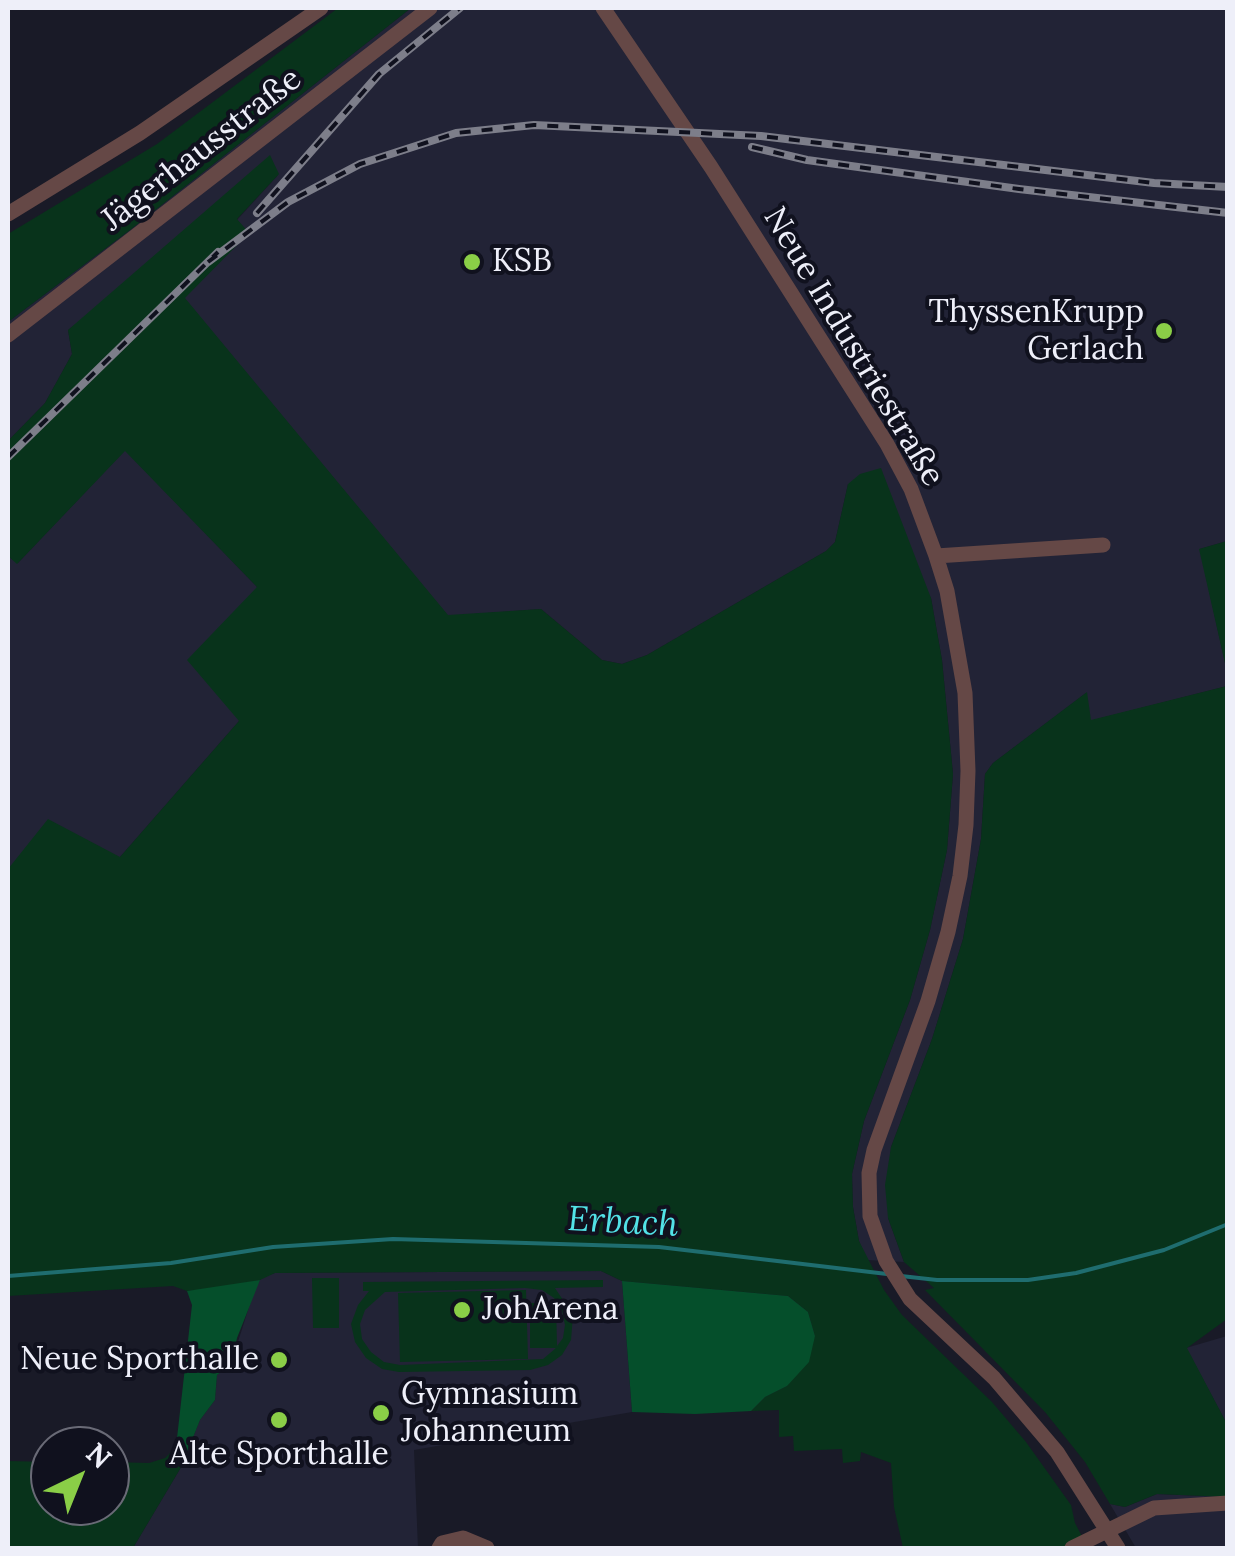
<!DOCTYPE html>
<meta charset="utf-8">
<style>
body{margin:0}
#map{position:relative;width:1235px;height:1556px;overflow:hidden;background:#191a27;font-family:Lora,serif}
canvas{display:block}
.frame{position:absolute;inset:0;border:10px solid #eeeff9;pointer-events:none}
.north{position:absolute;left:30px;top:1426px;width:100px;height:100px;box-sizing:border-box;background:#10111e;border:2px solid #696a76;border-radius:50%;rotate:43deg;font-size:28px;font-weight:700;line-height:40px;text-align:center;color:#eeeff9}
.north::after{content:'';display:block;margin:auto;width:35px;height:45px;background:#8ace47;clip-path:polygon(50% 0,100% 100%,50% 72%,0 100%)}
</style>
<div id="map">
<canvas width="1235" height="1556"></canvas>
<div class="frame"></div>
<div class="north">N</div>
</div>
<script>
const g = document.querySelector('canvas').getContext('2d');
g.lineJoin = 'round';
function paint(path, color) { g.fillStyle = color; g.fill(path, 'evenodd'); }
const toPath = rows => new Path2D(rows.map(r => 'M' + r).join(''));
function trace(path, color, width, dash) { g.strokeStyle = color; g.lineWidth = width; g.lineCap = dash ? 'butt' : 'round'; g.setLineDash(dash || []); g.stroke(path); }
function write(font, color, halo, rows, align = 'center') {
  g.font = font + ' Lora,serif'; g.lineWidth = 8; g.setLineDash([]); g.textBaseline = 'middle'; g.strokeStyle = halo; g.fillStyle = color; for (const [text, x, y, turn = 0] of rows) {
    g.save(); g.translate(x, y); g.rotate((+turn || 0) * Math.PI / 180); g.textAlign = isNaN(turn) ? turn : align; if (halo) g.strokeText(text, 0, 0); g.fillText(text, 0, 0); g.restore();
  }
}
paint(toPath([
 [411,8,1227,8,1227,541,1200,549,1227,672,1227,686,1090,721,1086,693,993,763,985,774,981,839,963,939,932,1039,891,1147,888,1218,904,1262,867,1260,859,1241,853,1207,852,1174,864,1121,910,1000,930,930,947,850,953,774,942,660,931,598,848,484,835,542,826,551,647,655,622,664,602,660,541,609,448,616,184,298,249,233,237,220,279,174,68,330,72,354,45,403,8,441,8,322,130,230],
 [125,450,257,587,239,721,120,857,8,869,8,556,18,563],
 [601,1271,622,1281,632,1412,414,1450,418,1548,133,1548,180,1469,200,1420,215,1400,217,1375,231,1364,255,1288,262,1277,275,1273],
 [1227,1336,1227,1424,1186,1348],
 [1157,1494,1227,1497,1227,1548,1136,1548,1110,1504,1125,1507]
]), '#222336');
paint(toPath([
 [338,8,411,8,130,230,8,322,8,234,157,144],
 [270,155,279,174,237,219,249,233,185,298,448,615,541,609,602,660,622,664,647,655,826,551,835,542,848,484,860,474,881,468,931,598,942,660,953,774,947,850,930,930,910,1000,864,1121,852,1174,853,1207,859,1241,884,1290,902,1315,992,1402,1026,1442,1071,1505,1075,1523,1088,1548,903,1548,894,1507,891,1463,861,1452,860,1461,843,1463,842,1449,794,1451,793,1436,779,1437,779,1410,751,1411,765,1397,787,1386,815,1336,808,1312,788,1296,622,1281,601,1271,275,1273,260,1280,215,1289,187,1291,173,1286,8,1296,8,869,48,819,120,857,239,721,187,660,257,587,125,451,17,564,8,556,8,441,45,403,72,354,68,330],
 [1227,541,1228,541,1227,672,1199,549],
 [1227,686,1227,1319,1187,1348,1227,1424,1227,1497,1157,1494,1125,1507,1110,1504,1085,1462,1045,1412,925,1290,934,1288,904,1262,888,1218,885,1185,891,1147,932,1039,963,939,981,839,985,774,993,763,1087,692,1091,720],
 [312,1278,339,1278,339,1328,313,1328],
 [603,1280,603,1287,555,1288,573,1315,571,1340,562,1355,548,1365,530,1370,399,1372,382,1369,366,1358,355,1342,351,1324,358,1305,369,1291,363,1291,363,1282],
 [525,1288,542,1290,554,1298,562,1311,565,1325,563,1338,557,1346,556,1303,530,1303,530,1348,556,1348,543,1359,400,1365,384,1362,371,1352,362,1339,360,1324,365,1310,385,1292],
 [526,1290,528,1359,400,1362,398,1293],
 [176,1447,186,1455,180,1469,133,1548,8,1548,8,1461,50,1462,50,1506,110,1506,110,1462,149,1463,165,1458]
]), '#08331b');
paint(toPath([
 [260,1280,237,1338,231,1364,217,1375,215,1400,200,1420,186,1455,176,1447,192,1305,187,1291],
 [622,1281,788,1296,808,1312,815,1336,809,1362,787,1386,765,1397,751,1411,695,1414,632,1412]
]), '#054f2b');
trace(toPath([
 [8,1276,171,1263,273,1247,393,1239,659,1247,887,1274],
 [901,1276,937,1280,1028,1280,1076,1273,1164,1250,1228,1224]
]), '#1f6d6f', 4);
trace(toPath([
 [603,8,711,167,887,444,911,489,936,556,947,591,965,693,968,771,966,825,960,876,948,932,928,1001,874,1150,869,1173,870,1216,886,1261,910,1299,994,1378,1057,1452,1118,1548],
 [8,214,140,133,321,8],
 [8,335,430,8],
 [936,556,1103,545],
 [439,1548,442,1543,463,1538,487,1548],
 [1072,1548,1154,1508,1228,1503]
]), '#654846', 15);
const rail = toPath([
 [752,147,807,160,1019,189,1228,213],
 [257,213,379,74,460,8],
 [208,262,288,202,360,164,456,133,534,125,761,136,1154,183,1228,187],
 [8,457,218,252]
]);
trace(rail, '#7d7e8a', 8);
trace(rail, '#10111e', 4, [11]);
for (const [x, y, r, color] of [
 [472,262,10,"#8ace47"],
 [1164,331,10,"#8ace47"],
 [462,1310,10,"#8ace47"],
 [279,1360,10,"#8ace47"],
 [381,1413,10,"#8ace47"],
 [279,1420,10,"#8ace47"]
]) { const dot = new Path2D(); dot.arc(x, y, r, 0, 2 * Math.PI); g.fillStyle = color; g.fill(dot); trace(dot, '#10111e', 4); }
write('32px', '#eeeff9', '#10111e', [
 ["Jägerhausstraße",202,150,-38],
 ["Neue Industriestraße",853,347,59]
]);
write('32px', '#eeeff9', '#10111e', [
 ["KSB",492,262],
 ["ThyssenKrupp",1144,313,"right"],
 ["Gerlach",1144,350,"right"],
 ["JohArena",482,1310],
 ["Neue Sporthalle",259,1360,"right"],
 ["Gymnasium",401,1395],
 ["Johanneum",401,1432],
 ["Alte Sporthalle",279,1455,"center"]
], 'left');
write('italic 35px', '#52e2e7', '#10111e', [
 ["Erbach",623,1223,3]
]);
</script>
